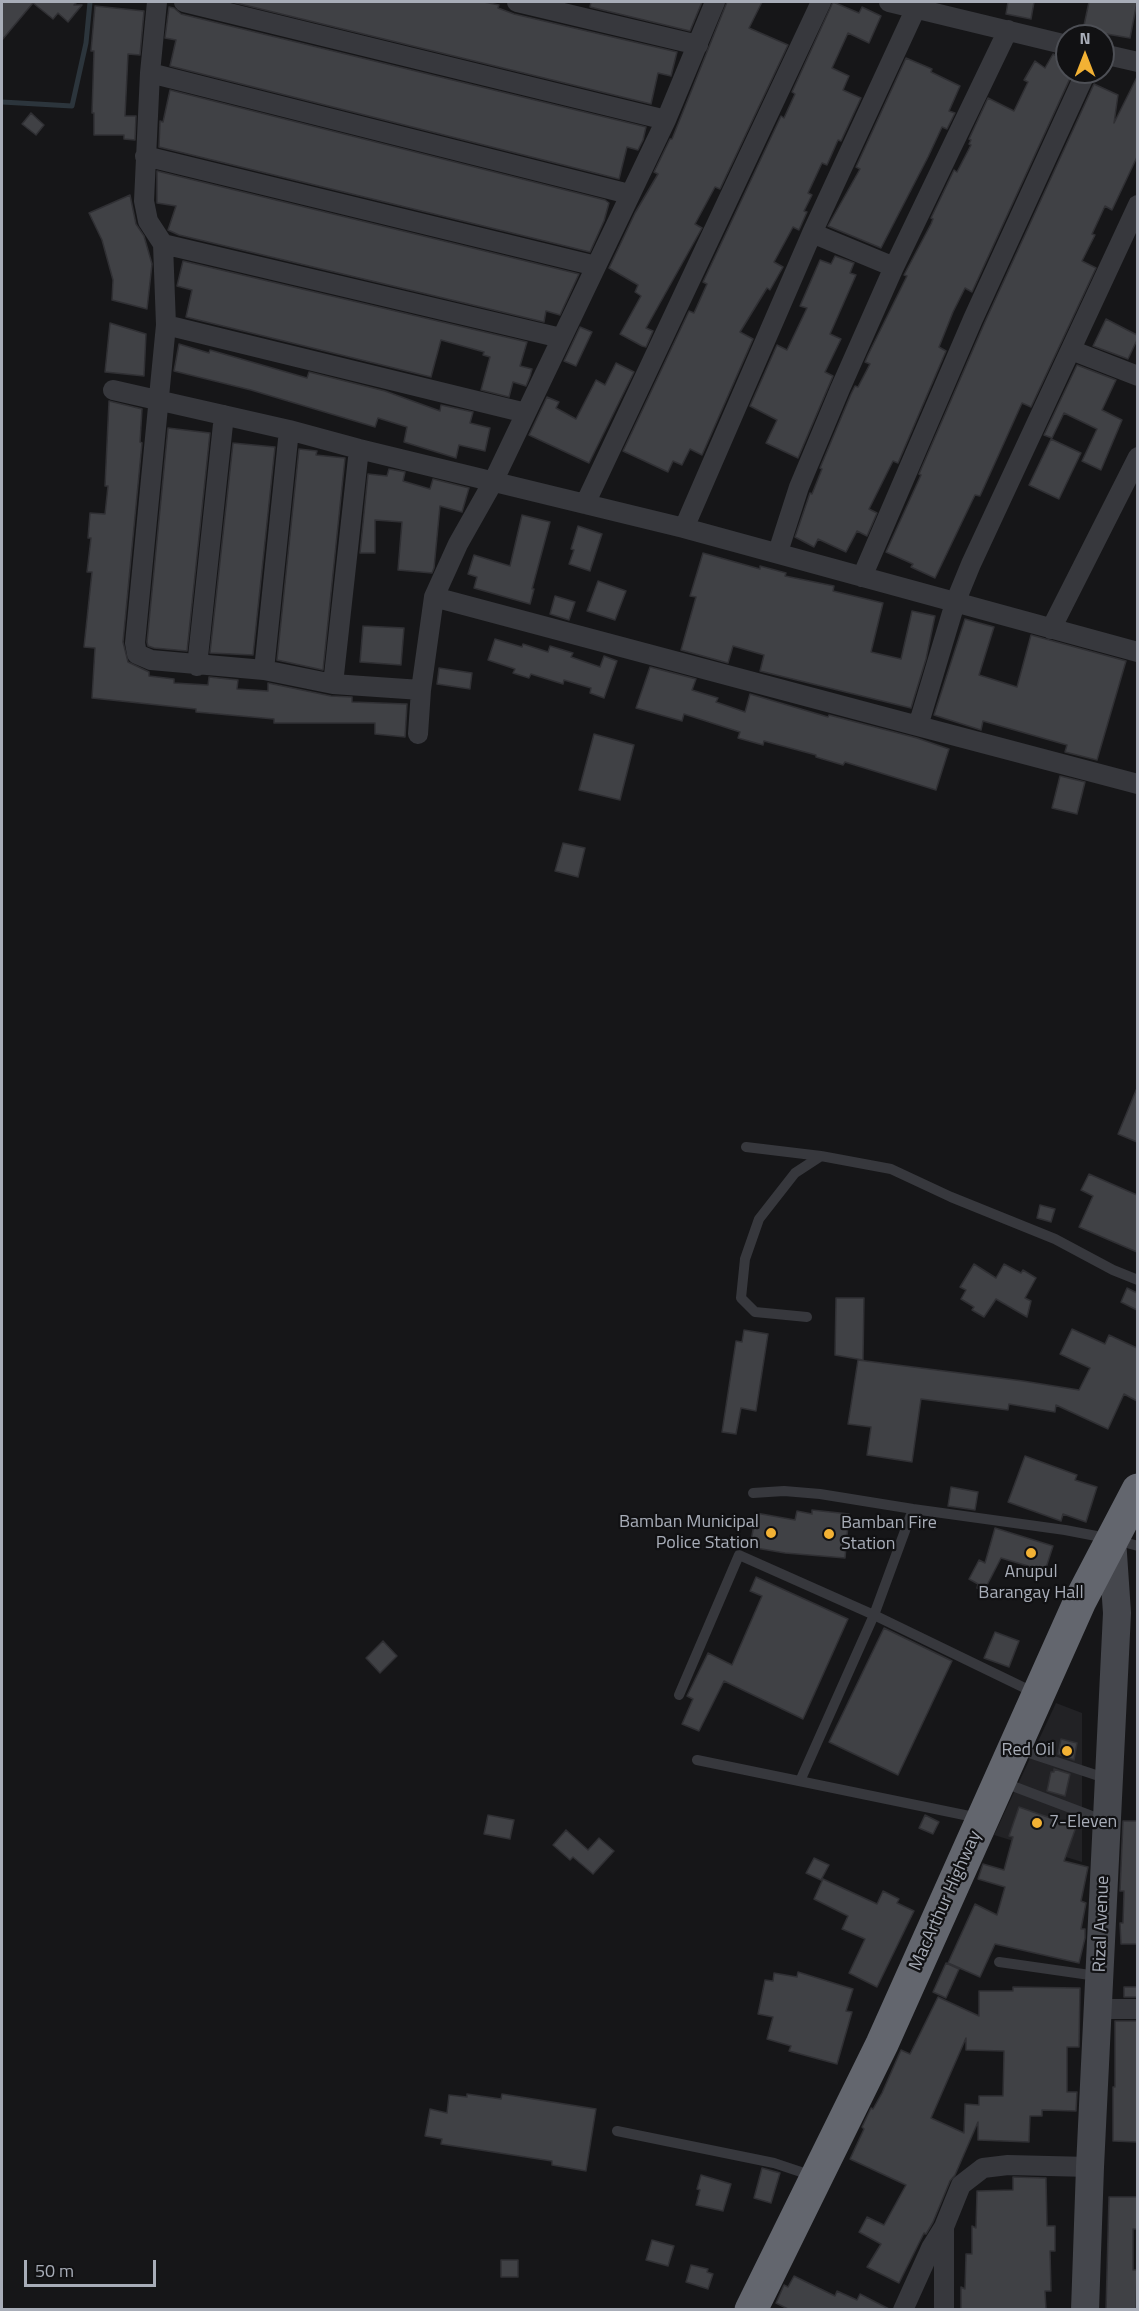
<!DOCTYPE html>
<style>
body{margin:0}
#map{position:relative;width:1139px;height:2311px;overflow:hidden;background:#161618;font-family:"Titillium Web",sans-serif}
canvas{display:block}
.frame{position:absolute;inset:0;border:3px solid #a8adb8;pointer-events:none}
.north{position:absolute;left:1055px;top:24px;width:60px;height:60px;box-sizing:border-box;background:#111113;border:2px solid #4d4f55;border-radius:50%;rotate:0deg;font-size:16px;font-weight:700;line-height:24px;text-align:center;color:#a8adb8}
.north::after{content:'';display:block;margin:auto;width:21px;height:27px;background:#f2b134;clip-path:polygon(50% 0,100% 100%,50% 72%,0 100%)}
.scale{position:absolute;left:24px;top:2260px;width:132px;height:27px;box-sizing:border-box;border:3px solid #a8adb8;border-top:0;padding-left:8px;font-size:18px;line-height:21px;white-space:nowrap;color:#a8adb8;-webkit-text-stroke:4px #111113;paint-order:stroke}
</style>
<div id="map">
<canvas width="1139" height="2311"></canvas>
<div class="frame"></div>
<div class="north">N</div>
<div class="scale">50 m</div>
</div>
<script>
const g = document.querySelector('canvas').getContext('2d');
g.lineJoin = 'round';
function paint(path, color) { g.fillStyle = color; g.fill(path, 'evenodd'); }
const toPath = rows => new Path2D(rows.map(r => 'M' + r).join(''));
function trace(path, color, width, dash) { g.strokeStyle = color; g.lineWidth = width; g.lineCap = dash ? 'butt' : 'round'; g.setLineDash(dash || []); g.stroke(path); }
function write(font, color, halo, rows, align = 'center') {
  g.font = font + ' "Titillium Web",sans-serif'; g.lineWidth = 4.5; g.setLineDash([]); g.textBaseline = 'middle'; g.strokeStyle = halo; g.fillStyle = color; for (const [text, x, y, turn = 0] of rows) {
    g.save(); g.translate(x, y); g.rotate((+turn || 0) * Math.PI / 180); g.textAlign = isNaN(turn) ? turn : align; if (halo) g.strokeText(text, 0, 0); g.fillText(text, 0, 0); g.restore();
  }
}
paint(toPath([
 [1056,1703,1082,1713,1082,1862,994,1835]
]), '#222225');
trace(toPath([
 [2,102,72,106,86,43,90,2]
]), '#2c353c', 5);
const building = toPath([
 [2,2,77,2,74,5,82,5,68,22,58,13,53,19,33,3,2,40,2,2],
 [232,2,484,2,499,5,498,8,514,14,677,52,671,76,658,73,651,104,232,2],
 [591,2,702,2,690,31,590,7,591,2],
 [727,2,762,2,749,28,788,45,720,189,715,187,695,224,702,228,646,328,653,331,646,347,642,346,620,334,641,296,635,292,638,285,609,268,635,213,658,174,654,172,670,139,672,139,727,2],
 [833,2,859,13,862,7,881,16,869,43,848,33,832,68,849,76,843,90,861,98,841,141,838,140,827,165,822,163,808,193,812,195,804,211,807,212,799,230,793,227,774,262,783,267,770,290,767,288,740,332,753,339,706,446,702,455,690,449,682,465,673,461,668,472,623,451,689,311,694,313,707,284,703,282,781,116,784,118,795,94,792,92,833,2],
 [1008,2,1034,2,1031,19,1006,14,1008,2],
 [1089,2,1137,2,1130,38,1083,30,1089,2],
 [95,6,144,11,140,55,128,54,125,116,136,116,135,140,124,139,124,135,94,135,94,113,92,113,94,51,91,51,95,6],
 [169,7,174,8,181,14,646,127,643,140,638,150,627,147,619,179,170,66,176,40,165,38,169,7],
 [1053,54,1067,61,1067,72,1072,74,972,292,965,288,953,312,939,347,946,351,898,463,893,461,869,509,877,513,867,536,857,531,846,552,818,539,814,547,795,537,810,493,812,494,822,469,820,468,851,394,855,386,858,387,870,364,865,362,868,355,907,276,904,275,931,224,933,219,931,218,954,170,957,172,971,145,969,144,971,140,969,139,988,98,1014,111,1028,82,1024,80,1035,61,1045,68,1053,54],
 [906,58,932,69,931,72,960,86,949,111,955,113,947,129,942,127,928,157,881,248,828,226,860,169,856,167,906,58],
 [1137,77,1137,157,1112,210,1105,206,1092,234,1095,235,1082,261,1096,268,1031,407,1022,403,980,496,975,495,935,578,911,567,913,564,886,552,921,475,919,474,984,324,1094,84,1118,95,1114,123,1137,77],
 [170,90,605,200,609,203,604,221,590,252,159,147,160,121,163,122,170,90],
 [31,113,44,125,36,135,22,124,31,113],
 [157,171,579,274,560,315,546,311,544,322,179,235,168,230,176,206,157,203,157,171],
 [130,195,136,224,144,236,152,264,147,309,112,300,113,280,102,240,89,213,130,195],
 [835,256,854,263,850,273,856,275,830,334,841,339,825,372,833,376,798,458,766,443,777,420,750,406,777,345,787,350,807,308,800,306,820,260,831,264,835,256],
 [183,261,527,342,520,366,532,369,530,376,526,386,513,382,509,397,481,390,490,357,483,355,484,352,441,340,431,377,186,317,192,290,177,286,183,261],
 [1106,319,1137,335,1137,340,1128,359,1093,346,1106,319],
 [110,323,146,334,144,376,105,372,110,323],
 [580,327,592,332,576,366,564,361,580,327],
 [179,344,209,353,210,350,307,378,309,372,385,391,440,411,441,405,473,412,470,423,490,428,485,451,459,445,456,458,404,442,407,427,378,418,375,427,251,390,174,371,179,344],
 [616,363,634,372,589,463,529,435,547,397,559,402,556,408,576,419,596,380,605,385,616,363],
 [1077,365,1116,380,1102,410,1122,420,1101,470,1082,461,1097,429,1064,413,1052,438,1044,435,1077,365],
 [109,401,142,409,140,442,142,443,123,642,128,662,149,672,149,676,174,679,174,683,208,685,209,677,238,680,237,689,268,691,268,683,331,696,352,697,352,702,407,704,405,737,375,734,375,723,274,723,274,719,196,712,196,709,92,698,95,648,84,647,92,572,87,572,91,538,88,538,90,513,105,514,108,486,105,486,109,401],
 [168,428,210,433,187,651,154,648,148,646,147,642,168,428],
 [1051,439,1081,453,1059,499,1029,485,1051,439],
 [233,443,275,447,253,655,210,653,233,443],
 [299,449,317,451,316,455,345,458,323,670,277,660,299,449],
 [389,469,405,472,403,481,430,489,433,479,469,488,462,512,440,506,434,568,432,573,398,570,402,522,375,520,375,553,360,553,368,474,387,476,389,469],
 [522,515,550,522,532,589,534,589,530,604,474,588,477,577,468,574,474,555,510,566,522,515],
 [578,526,602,534,590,571,569,564,574,550,571,549,578,526],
 [703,553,760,569,760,566,786,573,785,576,834,586,833,591,883,603,871,652,901,659,912,611,935,616,926,659,911,708,760,671,764,655,733,646,728,663,681,650,696,597,690,596,703,553],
 [598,581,626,591,615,620,587,611,598,581],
 [555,596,575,602,569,620,550,614,555,596],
 [965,619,994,627,979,675,1017,687,1031,635,1126,661,1097,760,1065,752,1067,745,983,721,981,730,934,715,965,619],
 [363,626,404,628,401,665,360,662,363,626],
 [495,639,522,647,523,644,548,652,550,646,573,653,571,657,600,667,604,656,617,661,604,698,590,693,591,688,564,680,563,684,531,674,529,678,513,673,515,669,488,660,495,639],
 [650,667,696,679,692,690,718,698,716,702,745,712,750,694,828,717,829,715,917,738,949,749,936,790,845,762,843,765,816,757,816,755,764,741,763,745,738,738,740,732,684,714,682,721,636,708,650,667],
 [439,668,472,673,470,689,437,684,439,668],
 [594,734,634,745,620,800,579,790,594,734],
 [1060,776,1085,782,1077,814,1052,808,1060,776],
 [563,843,585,848,578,877,555,871,563,843],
 [1137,1088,1137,1142,1118,1134,1137,1088],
 [1089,1174,1137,1195,1137,1252,1079,1227,1093,1196,1081,1190,1089,1174],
 [1040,1205,1055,1209,1051,1222,1037,1218,1040,1205],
 [974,1264,996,1278,1004,1264,1021,1273,1023,1270,1036,1278,1025,1298,1031,1301,1027,1317,996,1299,984,1317,972,1310,974,1307,961,1299,966,1290,960,1287,974,1264],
 [1127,1288,1137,1293,1137,1310,1121,1302,1127,1288],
 [836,1298,864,1298,863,1360,835,1355,836,1298],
 [1072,1329,1105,1344,1109,1335,1137,1348,1137,1401,1124,1394,1108,1429,1056,1405,1055,1412,1009,1404,1008,1410,921,1399,912,1462,867,1455,871,1427,848,1424,858,1360,1023,1381,1079,1390,1090,1368,1060,1354,1072,1329],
 [744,1330,768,1334,756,1411,741,1408,736,1434,722,1432,736,1341,742,1342,744,1330],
 [1025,1456,1077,1475,1075,1480,1097,1487,1086,1522,1063,1514,1061,1521,1008,1502,1025,1456],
 [951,1487,978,1492,975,1510,948,1506,951,1487],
 [812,1510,849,1514,845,1558,785,1553,750,1547,756,1513,795,1520,797,1511,812,1514,812,1510],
 [995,1528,1053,1546,1045,1571,1001,1558,984,1591,977,1588,978,1584,969,1579,979,1560,985,1563,995,1528],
 [756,1577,848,1619,803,1719,724,1681,699,1731,682,1724,693,1699,687,1696,708,1653,732,1665,762,1596,750,1591,756,1577],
 [884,1628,952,1661,898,1775,829,1742,884,1628],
 [995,1632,1019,1641,1009,1667,984,1658,995,1632],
 [383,1641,397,1656,380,1673,366,1658,383,1641],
 [1061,1739,1077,1743,1074,1760,1058,1754,1061,1739],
 [1054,1769,1070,1774,1065,1796,1047,1791,1051,1772,1054,1772,1054,1769],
 [1019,1807,1076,1827,1064,1861,1088,1867,1081,1901,1086,1903,1081,1929,1085,1929,1085,1938,1079,1963,995,1944,980,1977,948,1963,975,1904,997,1915,1005,1887,978,1879,983,1864,1004,1870,1013,1837,1009,1836,1019,1807],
 [488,1815,514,1820,510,1839,484,1834,488,1815],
 [925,1815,939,1822,933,1834,919,1828,925,1815],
 [1123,1821,1137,1821,1137,1944,1121,1944,1120,1923,1123,1923,1124,1891,1120,1891,1123,1821],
 [566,1830,588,1850,599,1838,614,1851,593,1874,573,1857,570,1860,553,1845,566,1830],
 [814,1858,829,1865,821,1880,806,1873,814,1858],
 [823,1879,877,1904,883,1891,899,1899,897,1903,914,1911,877,1987,849,1973,865,1939,842,1929,848,1916,814,1899,823,1879],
 [946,1963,959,1969,946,1998,933,1992,946,1963],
 [798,1972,853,1989,846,2011,852,2012,837,2064,789,2051,791,2046,767,2039,773,2017,758,2014,765,1980,773,1981,774,1973,797,1977,798,1972],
 [1013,1987,1080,1988,1079,2047,1067,2047,1067,2092,1077,2092,1076,2111,1042,2110,1042,2116,1030,2116,1029,2142,978,2140,978,2122,955,2175,950,2181,933,2222,926,2234,924,2233,899,2283,867,2267,881,2244,859,2232,867,2217,884,2225,906,2185,850,2159,864,2129,862,2127,871,2108,873,2109,882,2093,901,2050,910,2054,938,1997,979,2016,979,1991,1013,1991,1013,1987],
 [966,2038,966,2050,1004,2051,1003,2096,979,2096,979,2105,965,2104,964,2133,931,2118,966,2038],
 [1124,1987,1137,1987,1137,1997,1124,1997,1124,1987],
 [1115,2021,1137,2021,1137,2142,1113,2141,1113,2087,1115,2087,1115,2021],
 [467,2094,501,2099,502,2094,596,2109,586,2171,552,2165,552,2161,441,2144,442,2139,425,2136,430,2109,447,2113,449,2095,467,2097,467,2094],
 [762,2168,780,2173,771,2203,754,2198,762,2168],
 [701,2175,731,2184,723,2211,696,2205,700,2190,697,2189,701,2175],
 [1013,2177,1046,2178,1047,2226,1055,2226,1055,2251,1050,2251,1051,2291,1045,2291,1046,2310,961,2310,961,2287,965,2289,966,2254,972,2254,972,2226,976,2228,977,2191,1013,2190,1013,2177],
 [1109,2197,1137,2197,1137,2229,1133,2229,1133,2270,1137,2270,1136,2310,1106,2310,1109,2197],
 [652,2240,674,2246,668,2266,646,2260,652,2240],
 [501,2260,518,2260,518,2277,501,2277,501,2260],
 [691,2265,708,2269,707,2272,713,2274,708,2289,686,2282,691,2265],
 [794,2276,835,2296,837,2291,857,2300,860,2294,891,2310,790,2310,776,2303,784,2285,788,2287,794,2276]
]);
paint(building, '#404145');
trace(building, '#303034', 1.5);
trace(toPath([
 [746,1147,821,1156,891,1169,951,1197,1055,1239,1113,1270,1138,1280],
 [807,1317,755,1312,741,1298,745,1259,759,1219,795,1173,821,1156],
 [753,1493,784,1491,820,1494,913,1509,1065,1530,1112,1539,1138,1546],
 [679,1695,739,1555,874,1615,1035,1693],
 [1017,1749,1108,1779],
 [697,1760,979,1818],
 [800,1781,874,1615,913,1509],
 [1002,1782,1105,1821],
 [999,1962,1097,1976],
 [617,2131,774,2163,813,2176]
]), '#37383d', 10);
trace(toPath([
 [157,2,150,73,144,201,148,221,163,244,166,325,135,643,137,654,151,660,264,670,333,684,421,690,434,597,458,544,493,482,666,120,715,2],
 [184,2,666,120],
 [517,2,698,45],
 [889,2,1067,45],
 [1103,54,1138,62],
 [150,73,629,194],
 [145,156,596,266],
 [812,233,894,267],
 [163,244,561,338],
 [166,325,526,413],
 [1071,350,1138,376],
 [113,390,289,430,359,449,684,528,1138,652],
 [585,504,821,2],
 [684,528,812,233,916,8],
 [778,552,799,487,840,389,894,267,1008,30],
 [862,577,973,319,1086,72],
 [434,597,918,726,955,603,971,564,1138,205],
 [1051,629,1138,457],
 [197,666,224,415],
 [264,670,289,430],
 [333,684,359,449],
 [918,726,1138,784],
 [418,734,421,690],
 [1098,2009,1138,2009],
 [944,2227,944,2310],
 [903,2310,931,2248,944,2227,961,2185,983,2168,1008,2165,1090,2167]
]), '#37383d', 20);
trace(toPath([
 [1085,2310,1090,2167,1117,1613,1112,1539]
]), '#45474d', 28);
trace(toPath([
 [751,2310,882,2044,1080,1601,1138,1490]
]), '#63666e', 33);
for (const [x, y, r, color] of [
 [771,1533,6,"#f2b134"],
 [829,1534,6,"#f2b134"],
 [1031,1553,6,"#f2b134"],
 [1067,1751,6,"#f2b134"],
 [1037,1823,6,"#f2b134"]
]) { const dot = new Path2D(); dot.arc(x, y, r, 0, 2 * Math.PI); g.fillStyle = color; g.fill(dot); trace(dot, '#111113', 2); }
write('18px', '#a8adb8', '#111113', [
 ["Bamban Municipal",759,1523],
 ["Police Station",759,1544],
 ["Bamban Fire",841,1524,"left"],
 ["Station",841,1545,"left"],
 ["Anupul",1031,1573,"center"],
 ["Barangay Hall",1031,1594,"center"],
 ["Red Oil",1055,1751],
 ["7-Eleven",1049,1823,"left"]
], 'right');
write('18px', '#a8adb8', '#111113', [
 ["MacArthur Highway",946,1901,-66],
 ["Rizal Avenue",1102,1924,-88]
]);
</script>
